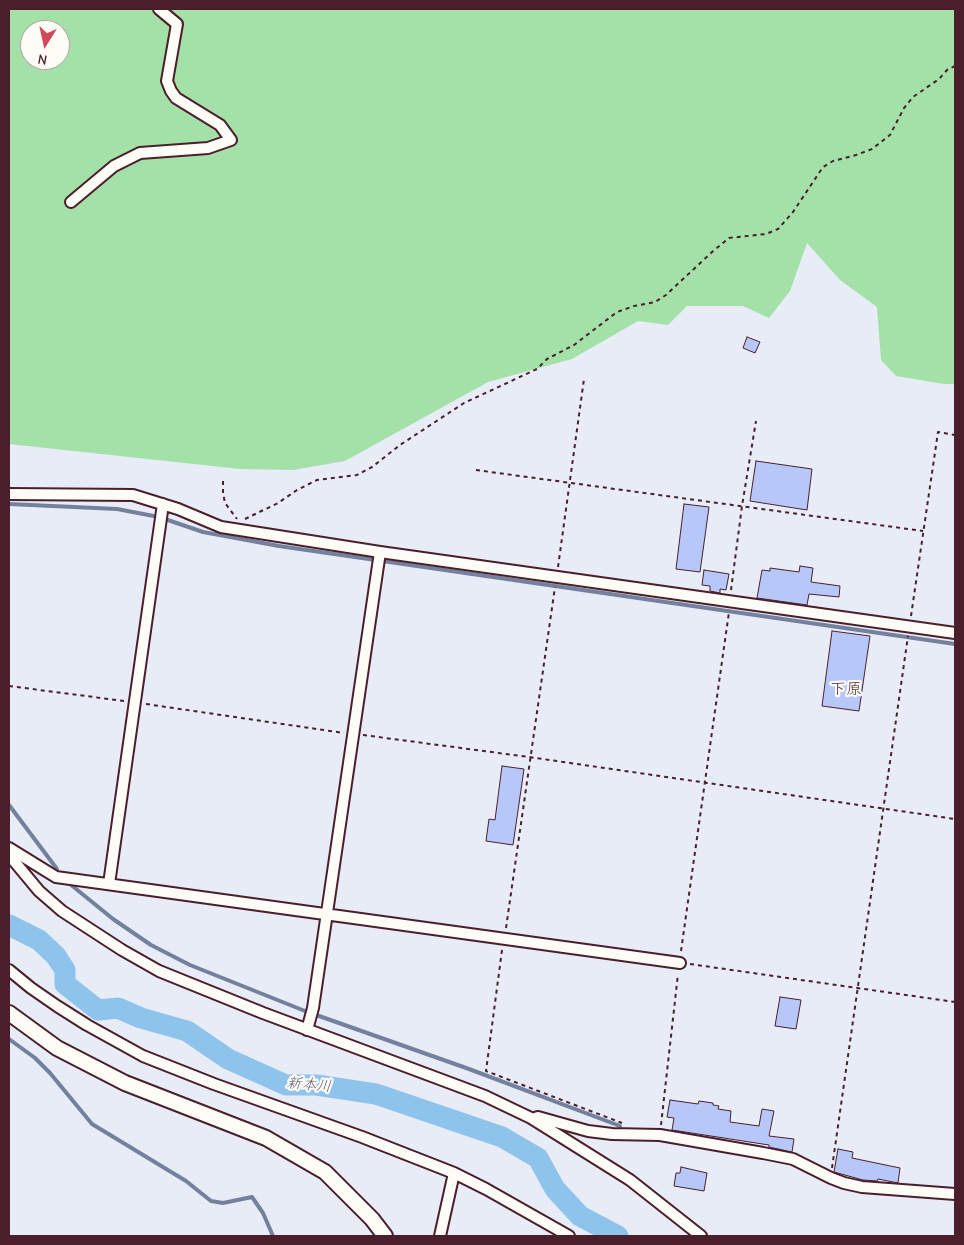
<!DOCTYPE html>
<meta charset="utf-8">
<style>
body{margin:0}
#map{position:relative;width:964px;height:1245px;overflow:hidden;background:#e8ecf7;font-family:"Comic Neue",sans-serif}
canvas{display:block}
.frame{position:absolute;inset:0;border:10px solid #4a1f2b;pointer-events:none}
.north{position:absolute;left:20px;top:20px;width:50px;height:50px;box-sizing:border-box;background:#fdfcf7;border:1px solid #b5a4a5;border-radius:50%;rotate:190deg;font-size:14px;font-weight:700;line-height:20px;text-align:center;color:#4a1f2b}
.north::after{content:'';display:block;margin:auto;width:18px;height:22px;background:#d1495b;clip-path:polygon(50% 0,100% 100%,50% 72%,0 100%)}
</style>
<div id="map">
<canvas width="964" height="1245"></canvas>
<div class="frame"></div>
<div class="north">N</div>
</div>
<script>
const g = document.querySelector('canvas').getContext('2d');
g.lineJoin = 'round';
function paint(path, color) { g.fillStyle = color; g.fill(path, 'evenodd'); }
const toPath = rows => new Path2D(rows.map(r => 'M' + r).join(''));
function trace(path, color, width, dash) { g.strokeStyle = color; g.lineWidth = width; g.lineCap = dash ? 'butt' : 'round'; g.setLineDash(dash || []); g.stroke(path); }
function write(font, color, halo, rows, align = 'center') {
  g.font = font + ' "Comic Neue","Klee One",sans-serif'; g.lineWidth = 4.5; g.setLineDash([]); g.textBaseline = 'middle'; g.strokeStyle = halo; g.fillStyle = color; for (const [text, x, y, turn = 0] of rows) {
    g.save(); g.translate(x, y); g.rotate((+turn || 0) * Math.PI / 180); g.textAlign = isNaN(turn) ? turn : align; if (halo) g.strokeText(text, 0, 0); g.fillText(text, 0, 0); g.restore();
  }
}
paint(toPath([
 [9,9,955,9,955,384,944,384,896,376,881,360,877,307,840,280,807,243,790,291,769,318,743,306,687,306,668,325,638,321,572,359,488,382,345,461,293,470,240,469,9,444],
 [30,30,60,30,60,60,30,60]
]), '#a3e1a8');
trace(toPath([
 [9,504,117,509,159,517,203,532,279,546,955,644],
 [9,805,57,869],
 [70,884,113,919,151,945,190,965,305,1011,469,1069,620,1126],
 [9,1039,35,1058,50,1073,92,1124,186,1181,211,1201,223,1203,252,1197,263,1213,273,1236]
]), '#73819e', 4);
trace(toPath([
 [9,925,39,940,56,956,65,970,65,984,98,1010,118,1008,141,1018,187,1031,228,1059,286,1085,316,1085,376,1094,502,1137,538,1158,555,1189,580,1216,618,1236]
]), '#8ec3eb', 21);
const building = toPath([
 [747,337,760,342,755,353,743,348,747,337],
 [756,461,812,469,807,510,750,501,756,461],
 [684,504,709,507,700,572,676,569,684,504],
 [800,566,813,568,811,582,840,586,839,597,809,594,807,605,757,598,762,570,770,571,770,568,799,572,800,566],
 [704,570,729,574,726,590,720,589,720,593,710,591,710,586,702,585,704,570],
 [832,631,870,636,859,711,822,706,832,631],
 [502,766,524,769,513,845,486,841,489,819,495,820,502,766],
 [780,997,801,1000,796,1029,775,1026,780,997],
 [670,1100,698,1104,699,1101,713,1103,713,1105,719,1106,718,1109,731,1111,730,1122,759,1126,762,1109,774,1111,769,1136,794,1139,792,1152,769,1147,769,1145,672,1130,674,1118,667,1117,670,1100],
 [838,1149,853,1152,852,1158,900,1168,898,1183,878,1179,877,1181,863,1180,834,1172,838,1149],
 [681,1167,707,1173,704,1191,674,1186,676,1173,680,1173,681,1167]
]);
paint(building, '#b7c8f8');
trace(building, '#4a1f2b', 1);
const minor = toPath([
 [71,202,114,166,140,153,208,148,231,140,220,125,176,98,171,91,167,81,177,24,159,9],
 [9,494,133,495,178,509,221,527,380,552,955,633],
 [9,848,56,877,680,963],
 [9,855,39,891,62,911,122,950,159,971,263,1013,485,1096,531,1118,630,1180,701,1236],
 [109,884,163,504],
 [9,970,31,988,57,1006,87,1025,143,1056,214,1084,362,1137,454,1173,486,1189,569,1236],
 [307,1030,313,1008,380,552],
 [535,1118,538,1117,588,1131,612,1134,660,1135,763,1153,793,1159,831,1178,844,1183,862,1187,955,1194],
 [440,1236,454,1173]
]);
const tertiary = toPath([
 [9,1013,57,1048,125,1083,266,1138,325,1172,372,1219,385,1236]
]);
trace(minor, '#4a1f2b', 14);
trace(tertiary, '#4a1f2b', 18);
trace(toPath([
 [476,470,923,531],
 [223,481,223,493,225,503,237,519],
 [245,519,278,503,297,490,317,480,357,475,372,467,400,445,464,403,537,369,547,359,574,345,617,312,634,306,655,302,666,295,712,252,729,238,766,234,778,229,793,212,823,167,833,161,856,155,872,149,890,135,904,108,913,97,939,79,947,70,955,66],
 [558,567,584,379],
 [731,590,742,506,756,421],
 [911,616,938,432,955,435],
 [9,686,124,701],
 [146,704,344,733],
 [363,735,529,757,955,819],
 [506,928,555,587],
 [502,950,486,1071,622,1123],
 [681,951,729,612],
 [690,964,955,1002],
 [661,1125,678,974],
 [832,1168,908,636]
]), '#4a1f2b', 2, [4, 4]);
trace(minor, '#fdfcf7', 10);
trace(tertiary, '#fdfcf7', 14);
write('italic 15px', '#62586e', '#fdfcf7', [
 ["新本川",309,1085,5]
]);
write('16px', '#4a1f2b', '#fdfcf7', [
 ["下原",846,689]
]);
</script>
